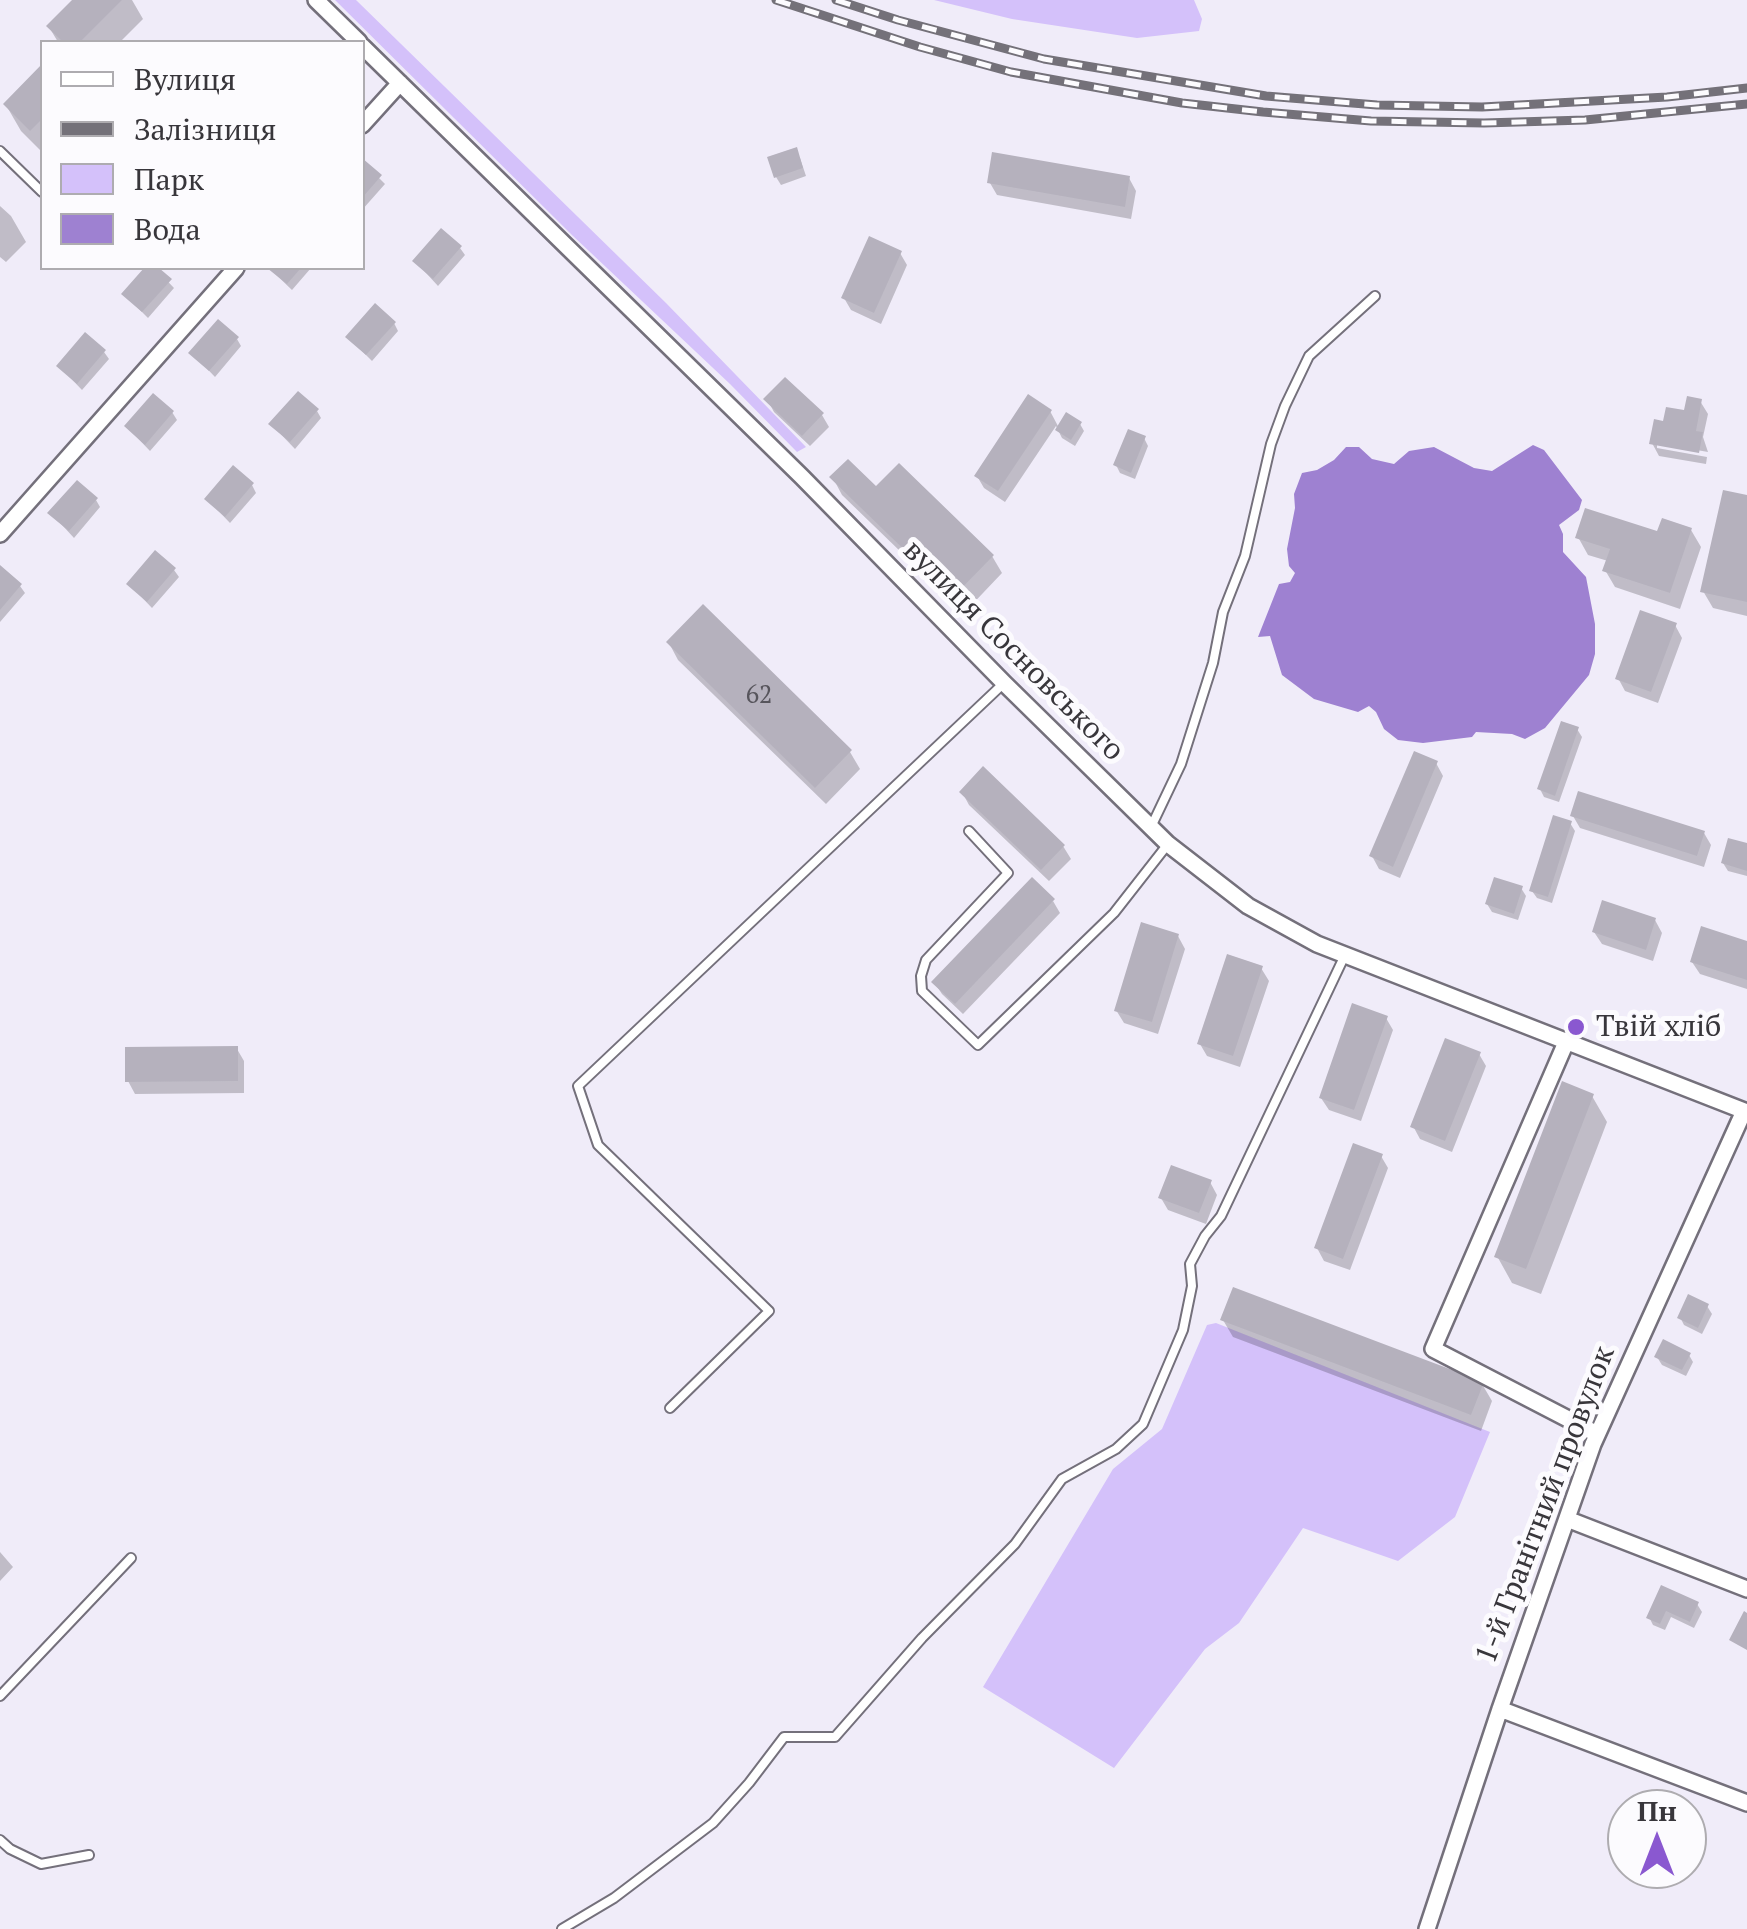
<!DOCTYPE html>
<meta charset="utf-8">
<style>
body{margin:0}
#map{position:relative;width:1747px;height:1929px;overflow:hidden;background:#f0ecf9;font-family:"PT Serif",serif}
canvas{display:block}
.legend{position:absolute;left:40px;top:40px;width:325px;height:230px;box-sizing:border-box;background:#fcfbfe;border:2px solid #aeacb0;margin:0;padding:12px 18px;list-style:none;font-size:30px;color:#38363b}
.legend li{display:flex;align-items:center;gap:20px;height:50px}
.legend b{width:50px;border:2px solid #aeacb0}
.north{position:absolute;left:1607px;top:1789px;width:100px;height:100px;box-sizing:border-box;background:#fcfbfe;border:2px solid #aeacb0;border-radius:50%;rotate:0deg;font-size:28px;font-weight:700;line-height:40px;text-align:center;color:#38363b}
.north::after{content:'';display:block;margin:auto;width:35px;height:45px;background:#8a58d0;clip-path:polygon(50% 0,100% 100%,50% 72%,0 100%)}
</style>
<div id="map">
<canvas width="1747" height="1929"></canvas>
<ul class="legend">
<li><b style="height:12px;background:#fff"></b>Вулиця</li>
<li><b style="height:12px;background:#747179"></b>Залізниця</li>
<li><b style="height:28px;background:#d4c1fa"></b>Парк</li>
<li><b style="height:28px;background:#9e81d1"></b>Вода</li>
</ul>
<div class="north">Пн</div>
</div>
<script>
const g = document.querySelector('canvas').getContext('2d');
g.lineJoin = 'round';
function paint(path, color) { g.fillStyle = color; g.fill(path, 'evenodd'); }
const toPath = rows => new Path2D(rows.map(r => 'M' + r).join(''));
function trace(path, color, width, dash) { g.strokeStyle = color; g.lineWidth = width; g.lineCap = dash ? 'butt' : 'round'; g.setLineDash(dash || []); g.stroke(path); }
function write(font, color, halo, rows, align = 'center') {
  g.font = font + ' "PT Serif",serif'; g.lineWidth = 10; g.setLineDash([]); g.textBaseline = 'middle'; g.strokeStyle = halo; g.fillStyle = color; for (const [text, x, y, turn = 0] of rows) {
    g.save(); g.translate(x, y); g.rotate((+turn || 0) * Math.PI / 180); g.textAlign = isNaN(turn) ? turn : align; if (halo) g.strokeText(text, 0, 0); g.fillText(text, 0, 0); g.restore();
  }
}
paint(toPath([
 [335,0,356,0,666,303,806,447,797,452,730,384,573,236],
 [934,0,1194,0,1202,19,1199,31,1137,38,1012,19],
 [1216,1323,1490,1432,1455,1517,1398,1561,1303,1528,1239,1623,1205,1649,1114,1768,983,1687,1113,1469,1162,1429,1207,1325]
]), '#d4c1fa');
paint(toPath([
 [1533,445,1544,450,1582,500,1579,510,1559,525,1563,534,1563,552,1586,577,1595,624,1595,654,1589,675,1545,728,1525,739,1512,734,1476,732,1472,737,1423,743,1398,740,1384,729,1376,712,1369,706,1358,712,1314,699,1282,675,1270,636,1258,637,1279,584,1290,582,1295,573,1289,566,1287,549,1295,508,1294,494,1302,473,1317,470,1334,460,1346,447,1359,447,1372,459,1394,464,1409,451,1434,447,1474,468,1492,471]
]), '#9e81d1');
paint(toPath([
 [76,0,132,0,143,19,120,42,58,42,49,27],
 [42,68,42,152,21,131,6,105],
 [800,158,806,176,781,185,776,177],
 [362,161,385,184,362,210],
 [1129,178,1136,191,1131,219,997,195,990,183],
 [0,206,11,216,26,242,6,262,0,257],
 [460,248,465,255,438,286,415,261],
 [900,253,907,265,881,324,851,310,844,298],
 [147,268,155,268,174,288,148,318,124,294],
 [269,268,311,268,292,290],
 [394,323,398,331,372,361,348,337],
 [237,339,241,346,215,377,192,353],
 [104,352,109,359,82,390,59,366],
 [767,399,822,415,829,427,810,446,774,412],
 [1700,401,1708,414,1703,437,1708,452,1657,443,1657,448,1707,457,1706,464,1659,456,1652,443,1665,424],
 [317,411,321,418,295,449,271,424],
 [1050,411,1059,428,1080,424,1084,431,1075,446,1062,438,1056,426,1005,502,984,488,977,476],
 [172,412,177,420,150,451,127,427],
 [1144,438,1148,446,1135,479,1120,473,1116,465],
 [833,478,877,490,992,556,1002,573,964,613,842,495],
 [252,485,256,493,230,523,207,499],
 [1747,497,1747,616,1713,608,1703,591],
 [96,500,100,507,74,538,51,513],
 [1691,530,1701,547,1680,609,1615,587,1605,570,1608,561,1588,555,1578,537],
 [174,570,179,577,152,608,129,584],
 [0,571,20,586,25,593,0,622],
 [1675,625,1682,638,1658,703,1625,691,1618,678],
 [669,643,850,752,860,769,826,804,678,660],
 [1577,729,1582,737,1559,802,1544,797,1540,789],
 [1436,763,1443,776,1400,878,1379,869,1372,856],
 [962,792,1063,846,1071,859,1049,881,969,805],
 [1573,816,1704,833,1711,845,1704,867,1580,828],
 [1570,823,1575,831,1552,903,1537,898,1532,891],
 [1747,846,1747,876,1728,871,1723,863],
 [1521,888,1526,896,1518,920,1492,912,1487,904],
 [1053,901,1060,913,963,1014,942,994,934,982],
 [1655,920,1662,933,1653,961,1602,944,1594,932],
 [1178,936,1185,949,1158,1034,1124,1023,1116,1010],
 [1747,943,1747,989,1700,974,1692,962],
 [1261,968,1269,981,1240,1067,1207,1056,1200,1044],
 [1386,1018,1393,1030,1361,1121,1329,1110,1321,1098],
 [237,1049,244,1061,244,1093,135,1094,128,1081],
 [1479,1054,1486,1066,1452,1152,1420,1139,1413,1126],
 [1592,1096,1607,1122,1541,1294,1512,1283,1497,1256],
 [1381,1156,1388,1168,1350,1270,1324,1261,1317,1248],
 [1210,1182,1217,1195,1206,1224,1168,1210,1161,1198],
 [1707,1306,1712,1314,1702,1334,1684,1325,1680,1317],
 [1223,1320,1482,1384,1492,1401,1481,1431,1233,1337],
 [1689,1355,1693,1362,1686,1376,1662,1365,1657,1357],
 [0,1552,13,1567,0,1581],
 [1662,1588,1697,1604,1702,1612,1694,1628,1671,1617,1665,1630,1653,1625,1649,1617]
]), '#0003');
paint(toPath([
 [72,0,122,0,80,42,63,42,46,26],
 [42,64,42,119,30,131,3,104],
 [797,147,803,168,774,178,767,157],
 [992,152,1130,176,1125,207,987,183],
 [362,158,382,175,362,198],
 [441,228,462,246,433,279,412,261],
 [869,236,902,251,874,313,841,298],
 [144,268,159,268,172,279,142,312,121,294],
 [267,268,301,268,287,284],
 [375,303,396,322,366,355,345,337],
 [218,319,239,337,209,371,188,353],
 [85,332,106,350,77,384,56,366],
 [785,377,824,413,802,436,763,399],
 [298,391,319,409,290,442,268,424],
 [153,393,174,411,145,445,124,426],
 [1028,394,1052,410,998,491,974,476],
 [1687,396,1702,399,1696,431,1703,432,1699,453,1649,444,1654,419,1663,421,1666,407,1684,410],
 [1066,412,1082,422,1071,440,1055,430],
 [1128,429,1146,436,1131,473,1113,465],
 [848,459,876,486,899,463,994,555,953,597,829,477],
 [233,465,254,483,225,517,204,499],
 [77,480,98,498,69,531,47,513],
 [1723,490,1747,495,1747,602,1700,592],
 [1585,508,1657,531,1662,518,1692,528,1670,593,1602,571,1610,549,1575,538],
 [155,550,176,568,147,602,126,584],
 [0,565,22,584,0,610],
 [703,604,852,750,815,788,666,642],
 [1640,610,1677,623,1651,692,1615,679],
 [1561,721,1579,727,1555,796,1537,789],
 [1414,751,1438,761,1393,867,1369,856],
 [983,766,1065,845,1041,870,959,792],
 [1578,791,1705,831,1697,856,1570,816],
 [1553,815,1572,821,1548,897,1529,891],
 [1728,838,1747,843,1747,871,1721,863],
 [1032,877,1055,899,955,1004,931,982],
 [1494,877,1523,886,1514,914,1485,904],
 [1602,900,1656,918,1646,950,1592,932],
 [1141,922,1179,934,1152,1022,1114,1011],
 [1701,926,1747,941,1747,980,1690,962],
 [1227,954,1263,966,1233,1056,1197,1044],
 [1352,1003,1388,1016,1354,1110,1319,1098],
 [1445,1038,1481,1052,1445,1141,1410,1127],
 [238,1046,238,1081,125,1082,125,1047],
 [1562,1081,1594,1094,1526,1269,1494,1257],
 [1353,1143,1383,1154,1343,1259,1314,1248],
 [1171,1165,1212,1180,1199,1213,1158,1198],
 [1233,1287,1484,1382,1471,1415,1220,1320],
 [1688,1294,1709,1304,1698,1328,1677,1318],
 [1663,1339,1691,1353,1682,1370,1654,1357],
 [1661,1585,1699,1602,1690,1622,1666,1611,1660,1624,1646,1618],
 [1744,1611,1747,1613,1747,1650,1729,1640]
]), '#b5b1bd');
const lane = toPath([
 [0,151,42,192],
 [1151,827,1181,764,1213,663,1223,612,1245,556,1271,444,1285,406,1309,356,1375,296],
 [969,831,1008,873,926,960,921,976,922,991,978,1045,1114,913,1168,844],
 [670,1408,769,1311,598,1145,578,1086,1004,683],
 [0,1696,131,1558],
 [0,1840,10,1849,41,1864,89,1855],
 [562,1929,614,1898,713,1823,749,1783,784,1737,835,1737,922,1638,1015,1544,1062,1479,1116,1449,1143,1424,1183,1330,1192,1286,1190,1264,1205,1236,1221,1216,1345,955]
]);
const street = toPath([
 [316,0,359,42],
 [362,46,802,477,1004,683,1168,844,1248,906,1317,944,1747,1112],
 [362,125,400,83],
 [0,534,236,268],
 [1567,1040,1433,1349,1597,1434],
 [1567,1519,1747,1589],
 [1500,1709,1747,1803],
 [1427,1929,1500,1709,1593,1444,1744,1111]
]);
trace(lane, '#74707b', 12);
trace(street, '#74707b', 20);
trace(lane, '#fff', 8);
trace(street, '#fff', 15);
const rail = toPath([
 [776,0,920,47,1011,72,1182,103,1263,112,1371,121,1484,123,1585,120,1747,104],
 [836,0,898,20,1044,59,1266,96,1377,105,1482,107,1667,97,1747,88]
]);
trace(rail, '#747179', 9);
trace(rail, '#fcfbfe', 5, [15]);
for (const [x, y, r, color] of [
 [1576,1027,10,"#8a58d0"]
]) { const dot = new Path2D(); dot.arc(x, y, r, 0, 2 * Math.PI); g.fillStyle = color; g.fill(dot); trace(dot, '#fcfbfe', 4); }
write('25px', '#57555c', null, [
 ["62",759,696]
]);
write('30px', '#38363b', '#fcfbfe', [
 ["вулиця Сосновського",1013,651,45],
 ["1-й Гранітний провулок",1546,1505,-69]
]);
write('30px', '#38363b', '#fcfbfe', [
 ["Твій хліб",1596,1027]
], 'left');
</script>
